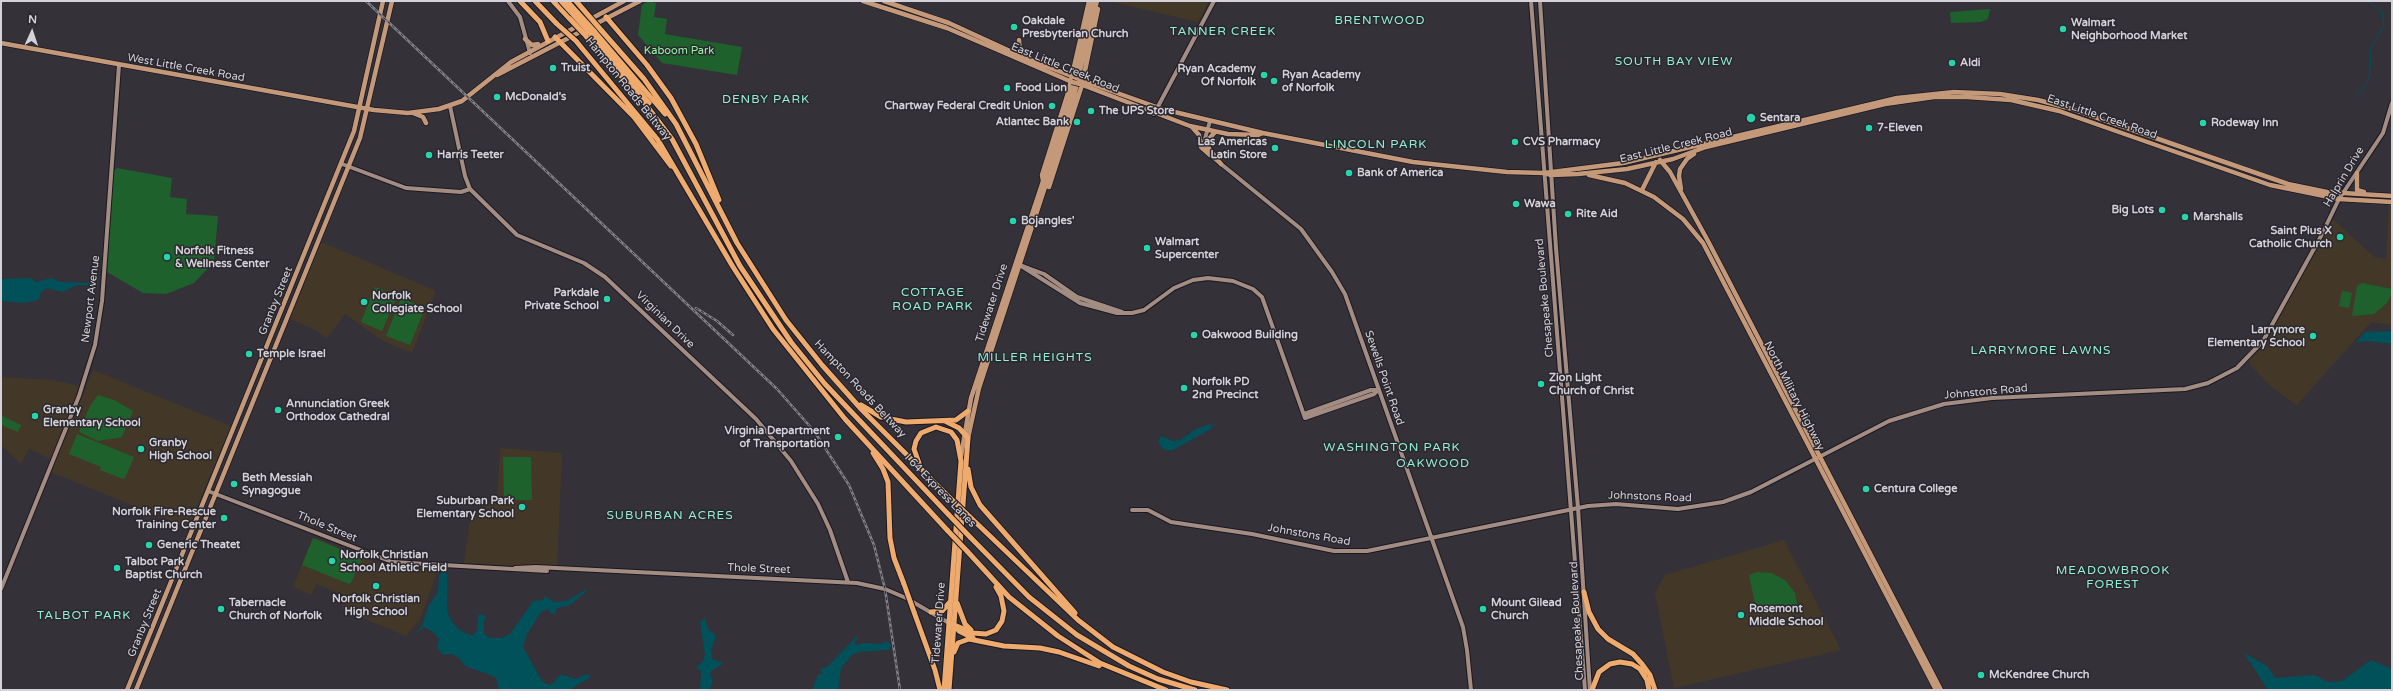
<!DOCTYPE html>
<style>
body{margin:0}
#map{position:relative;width:2393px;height:691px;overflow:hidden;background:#343139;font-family:"Varela Round",sans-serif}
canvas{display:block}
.frame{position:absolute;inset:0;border:2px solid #d4d2d8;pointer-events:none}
.north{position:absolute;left:12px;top:12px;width:40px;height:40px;-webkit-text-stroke:3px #2a272f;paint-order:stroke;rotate:3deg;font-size:11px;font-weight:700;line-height:16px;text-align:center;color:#d4d2d8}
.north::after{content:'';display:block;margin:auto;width:14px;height:18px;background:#d4d2d8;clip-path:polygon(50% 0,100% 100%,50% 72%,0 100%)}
</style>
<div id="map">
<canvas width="2393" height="691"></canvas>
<div class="frame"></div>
<div class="north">N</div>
</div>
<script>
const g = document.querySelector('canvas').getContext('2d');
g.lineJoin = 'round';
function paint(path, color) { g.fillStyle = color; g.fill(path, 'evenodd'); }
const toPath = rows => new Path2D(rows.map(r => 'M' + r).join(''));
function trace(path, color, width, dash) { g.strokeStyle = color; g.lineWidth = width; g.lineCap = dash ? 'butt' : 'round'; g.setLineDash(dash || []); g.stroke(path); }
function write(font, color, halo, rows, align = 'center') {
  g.font = font + ' "Varela Round",sans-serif'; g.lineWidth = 3; g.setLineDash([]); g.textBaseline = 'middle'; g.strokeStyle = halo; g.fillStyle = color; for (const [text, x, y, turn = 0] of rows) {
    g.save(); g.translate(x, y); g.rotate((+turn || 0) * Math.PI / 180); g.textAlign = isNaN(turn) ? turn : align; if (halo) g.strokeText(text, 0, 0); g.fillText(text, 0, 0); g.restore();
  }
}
paint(toPath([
 [1108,1,1209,1,1198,22],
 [2389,204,2392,205,2392,325,2371,322,2297,405,2270,386,2250,364,2249,361,2262,348,2333,219,2374,257,2386,259],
 [324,243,436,291,412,353,383,341,345,314,327,338,313,329,290,319,320,244],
 [93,370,231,426,188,528,51,472],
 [1,377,52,380,80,386,51,459,29,449,21,464,1,445],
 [500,448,562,453,557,568,464,563,471,512,497,501],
 [313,537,385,566,386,563,399,566,437,568,436,576,420,619,406,636,341,609,346,596,316,584,311,595,293,587],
 [1784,540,1841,650,1674,688,1655,593,1665,575]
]), '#433828');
paint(toPath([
 [648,1,656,3,654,17,667,19,665,34,742,47,737,75,662,63,638,35,642,5],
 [1990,9,1988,19,1981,22,1951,23,1950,12],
 [117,168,172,178,170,197,187,199,186,214,218,216,214,262,194,283,166,294,143,293,107,272,113,172],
 [2362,283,2392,289,2392,293,2387,303,2374,314,2352,316,2357,286],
 [375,287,397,296,382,331,361,322],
 [2342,291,2352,293,2349,308,2339,306],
 [401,298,425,308,410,345,386,336],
 [98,395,114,400,133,411,122,437,98,441,79,432,90,406],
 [2,416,21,425,18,432,1,425],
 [77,434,134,457,125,478,123,479,100,470,101,467,69,454],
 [503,457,531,457,532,500,504,500],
 [313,538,362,558,351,583,349,584,302,565],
 [1757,572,1772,573,1786,581,1795,593,1798,608,1766,614,1756,608,1749,575]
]), '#1e612d');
paint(toPath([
 [31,278,35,282,52,278,60,282,98,283,98,286,77,285,62,292,47,288,41,292,39,299,35,301,23,303,1,301,1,279],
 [2392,331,2392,344,2368,341,2356,342,2365,332],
 [1210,424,1213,426,1211,429,1171,451,1163,449,1158,442,1161,436,1173,441,1180,440,1196,429],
 [443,570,447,574,447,611,451,620,459,630,473,636,477,630,478,615,483,615,486,617,483,623,484,634,490,638,501,638,510,634,533,601,543,600,545,596,554,602,566,601,584,591,584,588,586,592,582,595,570,605,557,608,555,614,552,614,548,609,541,612,527,634,523,647,542,681,547,684,551,685,561,674,575,679,587,674,591,677,569,690,499,690,496,678,493,676,465,666,459,658,452,654,443,655,437,648,439,639,434,633,424,627,415,634,422,626,428,607,438,592,439,576],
 [705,618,708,629,716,636,711,650,712,659,723,663,721,665,711,671,710,675,713,680,710,690,700,690,701,671,696,668,703,661,705,655,700,622],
 [858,635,858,639,854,642,856,645,864,643,881,644,885,641,891,644,890,650,858,652,851,656,841,668,838,690,812,690,818,675,822,673,820,669,827,667],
 [2244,653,2267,666,2275,678,2314,675,2328,682,2342,681,2371,660,2392,669,2392,690,2268,690]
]), '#01515b');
trace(toPath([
 [2357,96,2367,83,2370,74,2371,47,2384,26,2382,11,2368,1]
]), '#01515b', 1);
const secondary = toPath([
 [508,1,520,17,530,53],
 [1531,1,1585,690],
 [1540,1,1556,248,1578,508,1590,690],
 [450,106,465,176,470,189,517,235,584,263,605,277,756,419,791,461,818,504,830,530,848,582],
 [1154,114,1214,1],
 [1210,121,1204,142,1210,155,1301,229,1332,272,1345,294,1463,627,1467,650,1471,690],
 [342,164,406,188,461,192,470,189],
 [1018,264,1080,303,1117,313,1132,313,1144,310,1174,288,1193,280,1208,278,1233,281,1253,289,1262,297,1305,418,1374,394,1378,390],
 [1020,265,1044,274,1077,297,1122,312],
 [1304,414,1371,390,1378,390],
 [208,491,392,562,547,571],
 [1132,510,1148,510,1171,522,1252,534,1334,551,1367,551,1588,506,1616,504,1678,509,1723,502,1751,492,1889,421,1944,404,1992,398,2185,389,2208,383,2237,368,2263,341,2321,236,2339,199,2383,133,2392,103],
 [515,568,536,567,857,583,885,589,906,598,949,623],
 [1,589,79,396,95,345,102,301,119,65]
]);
const primary = toPath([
 [863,1,947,28,1072,82],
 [884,1,949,23,1023,57,1074,77],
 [525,39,532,45,538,44],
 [1019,40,1020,52,1023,57],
 [1,43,374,110,408,113,439,109,462,101,511,62,624,1],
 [497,75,640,1],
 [1081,80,1162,109,1263,133,1413,162,1507,172,1544,173,1623,163,1897,98,1954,92,2000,94,2038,100,2072,109,2288,184,2327,192,2392,196],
 [1080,84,1190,126,1228,134,1258,135,1263,133],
 [413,113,423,117,426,123],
 [1192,127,1199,135,1201,147,1210,155],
 [1215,132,1209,139,1208,147,1221,164],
 [1660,160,1670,172,1708,241,1941,690],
 [1545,173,1551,175,1578,174,1627,169,1673,159,1706,147,1885,104,1934,97,1967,97,2011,100,2059,111,2270,185,2339,199,2392,202],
 [2357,173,2357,190,2364,192],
 [1589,175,1625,183,1654,197,1683,219,1703,243,1936,690],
 [1043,181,1042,175,1068,93,1089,1],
 [1049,187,1082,85,1098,9],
 [1681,189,1679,176,1680,169,1687,159,1694,154],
 [1642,190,1656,162],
 [968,438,979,388,1071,108,1097,1],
 [961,456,971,398,1069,103,1093,1],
 [127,690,354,131,383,1],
 [136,690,360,138,392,1]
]);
const highway = toPath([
 [520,1,540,22,548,41],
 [535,1,557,24],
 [553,1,570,19],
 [606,17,647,65,671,98,696,144,719,200],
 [601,30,644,79,676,124,737,243,786,320,822,365,862,410,951,499],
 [595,32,665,114],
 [591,34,649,103],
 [586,36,643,101,672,139,740,266,791,342,825,384,949,515],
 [555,37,634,117,671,166],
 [576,41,658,140,733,267,773,329,845,419,948,531],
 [861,405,881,417,906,422,956,420,968,411],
 [945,421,959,428,968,438,949,690],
 [873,453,883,469,888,482,890,538,894,558,904,584],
 [920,466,914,449,916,441,921,433,936,427,951,432,957,440,961,461,944,690],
 [968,469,971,487,980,505,1075,613],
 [970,517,1078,620,1113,647,1163,672,1191,682,1227,690],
 [970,537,1029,597,1077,635,1129,666,1158,679,1195,690],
 [967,551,1009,597,1058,636,1100,663,1166,690],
 [1584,592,1589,612,1598,629,1608,639,1633,654,1642,664,1650,675,1655,690],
 [957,603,965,624,971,630],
 [914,612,935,670,940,690],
 [931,612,942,611,950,602],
 [952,624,973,633,986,634,996,630,1002,621,1004,611,1001,596,996,587],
 [955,626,959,631,973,638],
 [954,652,958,643,969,639,1004,646,1040,648,1059,652,1099,666],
 [1592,690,1599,672,1610,664,1620,662,1632,664,1640,669,1647,680,1649,690]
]);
trace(secondary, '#1b1821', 6);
trace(primary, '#1b1821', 6);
trace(highway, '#1b1821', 7);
trace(secondary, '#a38c82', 4);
trace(primary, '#c49979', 4.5);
trace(highway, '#efab6e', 5);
const rail = toPath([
 [366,1,777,389,814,431,849,485,874,545,885,589,900,690],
 [696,308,717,321,733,335]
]);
trace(rail, '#827f86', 2.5);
trace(rail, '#2a272f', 1, [3]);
const primaryBridge = toPath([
 [1074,77,1081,80],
 [1072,82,1080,84]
]);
const highwayBridge = toPath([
 [561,1,591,34],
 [567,1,595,32],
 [576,1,601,30],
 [570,19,586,36],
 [557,24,576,41],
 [951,499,970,517],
 [949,515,970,537],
 [948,531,967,551],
 [904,584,914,612]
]);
trace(primaryBridge, '#1b1821', 6, []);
trace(highwayBridge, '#1b1821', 7, []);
trace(primaryBridge, '#c49979', 4.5);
trace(highwayBridge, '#efab6e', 5);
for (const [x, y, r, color] of [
 [1014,27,4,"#27d5ad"],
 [2063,29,4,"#27d5ad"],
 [1952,63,4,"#27d5ad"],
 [553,68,4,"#27d5ad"],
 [1264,75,4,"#27d5ad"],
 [1274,81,4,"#27d5ad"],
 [1007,88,4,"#27d5ad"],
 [497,97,4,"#27d5ad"],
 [1052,106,4,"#27d5ad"],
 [1091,111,4,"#27d5ad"],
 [1751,118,5,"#27d5ad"],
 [1077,122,4,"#27d5ad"],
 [2203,123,4,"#27d5ad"],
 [1869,128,4,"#27d5ad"],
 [1515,142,4,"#27d5ad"],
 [1275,148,4,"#27d5ad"],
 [429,155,4,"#27d5ad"],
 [1349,173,4,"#27d5ad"],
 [1516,204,4,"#27d5ad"],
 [2162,210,4,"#27d5ad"],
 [1568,214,4,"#27d5ad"],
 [2185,217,4,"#27d5ad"],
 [1013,221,4,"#27d5ad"],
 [2340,237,4,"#27d5ad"],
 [1147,248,4,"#27d5ad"],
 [167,257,4,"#27d5ad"],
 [607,299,4,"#27d5ad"],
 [364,302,4,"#27d5ad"],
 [1194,335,4,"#27d5ad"],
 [2313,336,4,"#27d5ad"],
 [249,354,4,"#27d5ad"],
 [1541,384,4,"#27d5ad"],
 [1184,388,4,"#27d5ad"],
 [278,410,4,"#27d5ad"],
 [35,416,4,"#27d5ad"],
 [838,437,4,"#27d5ad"],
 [141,449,4,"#27d5ad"],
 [234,484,4,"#27d5ad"],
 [1866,489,4,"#27d5ad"],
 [522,507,4,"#27d5ad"],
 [224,518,4,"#27d5ad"],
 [149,545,4,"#27d5ad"],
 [332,561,4,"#27d5ad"],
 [117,568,4,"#27d5ad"],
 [376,586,4,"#27d5ad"],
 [221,609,4,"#27d5ad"],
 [1483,609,4,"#27d5ad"],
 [1741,615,4,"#27d5ad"],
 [1981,675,4,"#27d5ad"]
]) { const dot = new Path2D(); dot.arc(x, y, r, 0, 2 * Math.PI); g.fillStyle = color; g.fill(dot); trace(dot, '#2a272f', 1.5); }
write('bold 11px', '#d4d2d8', '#2a272f', [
 ["Oakdale",1022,21],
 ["Presbyterian Church",1022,34],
 ["Walmart",2071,23],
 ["Neighborhood Market",2071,36],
 ["Aldi",1960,63],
 ["Truist",561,68],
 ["Ryan Academy",1256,69,"right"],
 ["Of Norfolk",1256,82,"right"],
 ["Ryan Academy",1282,75],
 ["of Norfolk",1282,88],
 ["Food Lion",1015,88],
 ["McDonald's",505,97],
 ["Chartway Federal Credit Union",1044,106,"right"],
 ["The UPS Store",1099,111],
 ["Sentara",1760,118],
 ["Atlantec Bank",1069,122,"right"],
 ["Rodeway Inn",2211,123],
 ["7-Eleven",1877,128],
 ["Las Americas",1267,142,"right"],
 ["Latin Store",1267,155,"right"],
 ["CVS Pharmacy",1523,142],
 ["Harris Teeter",437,155],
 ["Bank of America",1357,173],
 ["Wawa",1524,204],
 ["Big Lots",2154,210,"right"],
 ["Rite Aid",1576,214],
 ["Marshalls",2193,217],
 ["Bojangles'",1021,221],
 ["Saint Pius X",2332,231,"right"],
 ["Catholic Church",2332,244,"right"],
 ["Walmart",1155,242],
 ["Supercenter",1155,255],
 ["Norfolk Fitness",175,251],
 ["& Wellness Center",175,264],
 ["Parkdale",599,293,"right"],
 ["Private School",599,306,"right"],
 ["Norfolk",372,296],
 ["Collegiate School",372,309],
 ["Larrymore",2305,330,"right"],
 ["Elementary School",2305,343,"right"],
 ["Oakwood Building",1202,335],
 ["Temple Israel",257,354],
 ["Zion Light",1549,378],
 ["Church of Christ",1549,391],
 ["Norfolk PD",1192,382],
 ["2nd Precinct",1192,395],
 ["Annunciation Greek",286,404],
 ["Orthodox Cathedral",286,417],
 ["Granby",43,410],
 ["Elementary School",43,423],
 ["Virginia Department",830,431,"right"],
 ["of Transportation",830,444,"right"],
 ["Granby",149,443],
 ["High School",149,456],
 ["Beth Messiah",242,478],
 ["Synagogue",242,491],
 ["Centura College",1874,489],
 ["Suburban Park",514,501,"right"],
 ["Elementary School",514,514,"right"],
 ["Norfolk Fire-Rescue",216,512,"right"],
 ["Training Center",216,525,"right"],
 ["Generic Theatet",157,545],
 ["Norfolk Christian",340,555],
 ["School Athletic Field",340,568],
 ["Talbot Park",125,562],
 ["Baptist Church",125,575],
 ["Norfolk Christian",376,599,"center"],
 ["High School",376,612,"center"],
 ["Tabernacle",229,603],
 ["Church of Norfolk",229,616],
 ["Mount Gilead",1491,603],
 ["Church",1491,616],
 ["Rosemont",1749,609],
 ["Middle School",1749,622],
 ["McKendree Church",1989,675]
], 'left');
write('11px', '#97f6a4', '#2a272f', [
 ["Kaboom Park",679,51]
]);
write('11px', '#d4d2d8', '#2a272f', [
 ["West Little Creek Road",186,68,10],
 ["East Little Creek Road",1065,68,22],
 ["Hampton Roads Beltway",628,89,51],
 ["East Little Creek Road",2102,117,19],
 ["East Little Creek Road",1676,146,-14],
 ["Halprin Drive",2344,177,-59],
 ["Chesapeake Boulevard",1545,298,-95],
 ["Newport Avenue",91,299,-83],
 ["Granby Street",276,301,-68],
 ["Tidewater Drive",992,303,-72],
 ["Virginian Drive",665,320,44],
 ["Sewells Point Road",1384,378,71],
 ["Hampton Roads Beltway",860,389,47],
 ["Johnstons Road",1986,392,-5],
 ["North Military Highway",1794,396,63],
 ["I 64 Express Lanes",940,491,46],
 ["Johnstons Road",1650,497,2],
 ["Thole Street",327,527,22],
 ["Johnstons Road",1309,535,10],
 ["Thole Street",759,569,2],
 ["Chesapeake Boulevard",1577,621,-93],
 ["Granby Street",145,623,-68],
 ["Tidewater Drive",939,623,-86]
]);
g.letterSpacing = '1px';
write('12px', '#91f1d3', '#2a272f', [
 ["BRENTWOOD",1380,21],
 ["TANNER CREEK",1223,32],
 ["SOUTH BAY VIEW",1674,62],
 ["DENBY PARK",766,100],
 ["LINCOLN PARK",1376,145],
 ["COTTAGE",933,293],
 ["ROAD PARK",933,307],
 ["LARRYMORE LAWNS",2041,351],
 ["MILLER HEIGHTS",1035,358],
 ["WASHINGTON PARK",1392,448],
 ["OAKWOOD",1433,464],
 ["SUBURBAN ACRES",670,516],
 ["MEADOWBROOK",2113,571],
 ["FOREST",2113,585],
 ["TALBOT PARK",84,616]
]);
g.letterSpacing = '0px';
</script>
